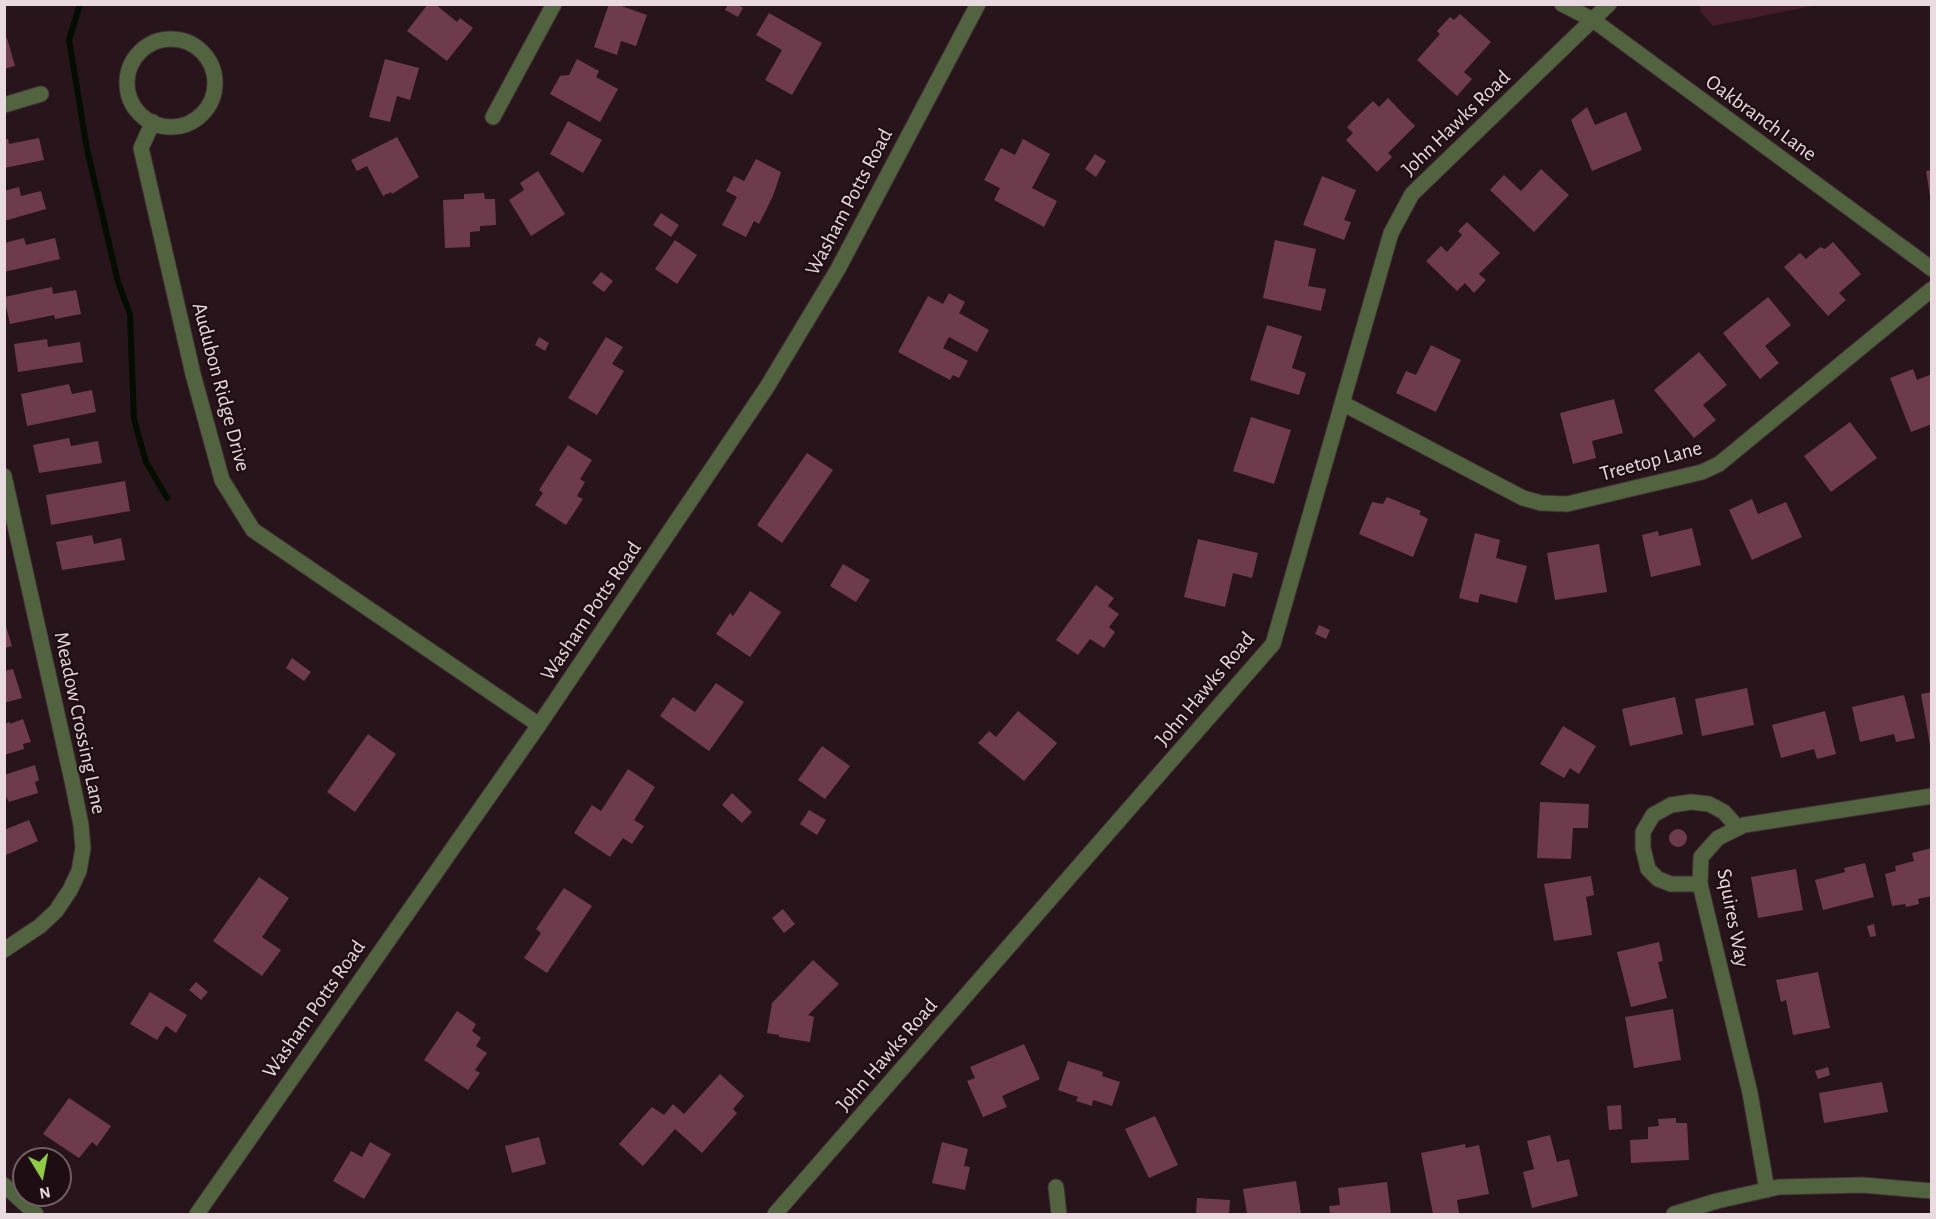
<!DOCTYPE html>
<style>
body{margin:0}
#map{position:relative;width:1936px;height:1219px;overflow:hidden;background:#28151b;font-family:"Alegreya Sans",sans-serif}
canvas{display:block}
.frame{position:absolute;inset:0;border:6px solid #e8dade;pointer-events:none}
.north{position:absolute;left:12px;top:1147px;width:60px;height:60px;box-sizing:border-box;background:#1e0d12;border:2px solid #6f5f64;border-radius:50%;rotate:170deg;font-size:16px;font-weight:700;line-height:24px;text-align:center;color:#e8dade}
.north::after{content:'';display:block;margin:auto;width:21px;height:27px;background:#8fcd42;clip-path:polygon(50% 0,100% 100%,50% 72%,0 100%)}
</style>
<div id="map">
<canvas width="1936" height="1219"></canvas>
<div class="frame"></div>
<div class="north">N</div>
</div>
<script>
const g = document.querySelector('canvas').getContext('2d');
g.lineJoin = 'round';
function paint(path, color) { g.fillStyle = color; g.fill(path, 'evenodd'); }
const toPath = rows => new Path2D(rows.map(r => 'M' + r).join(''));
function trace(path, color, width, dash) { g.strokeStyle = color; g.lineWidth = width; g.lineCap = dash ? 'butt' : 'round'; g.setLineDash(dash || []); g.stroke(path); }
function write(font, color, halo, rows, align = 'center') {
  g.font = font + ' "Alegreya Sans",sans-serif'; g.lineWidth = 4.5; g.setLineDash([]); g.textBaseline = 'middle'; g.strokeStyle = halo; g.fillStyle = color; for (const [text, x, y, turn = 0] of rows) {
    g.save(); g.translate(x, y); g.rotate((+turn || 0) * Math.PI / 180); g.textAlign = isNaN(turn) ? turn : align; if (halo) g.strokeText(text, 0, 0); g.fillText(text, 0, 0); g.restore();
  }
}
paint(toPath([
 [1700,5,1700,4,1817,5,1713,26,1701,12]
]), '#461d2b');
trace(toPath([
 [80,4,69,40,87,149,118,282,130,314,134,419,146,462,167,498]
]), '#030e00', 6);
paint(toPath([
 [428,4,435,4,457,22,460,18,473,28,447,61,407,31],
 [609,4,616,4,647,15,636,46,621,41,617,55,594,47],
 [728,4,737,4,743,8,738,17,725,10],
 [769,13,822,43,792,95,765,80,782,50,756,35],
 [1460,14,1491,42,1464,72,1472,79,1457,96,1417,60,1440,34,1437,31,1450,17,1454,20],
 [7,38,15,66,4,69,4,39],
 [385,59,419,68,410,100,397,96,390,122,369,117],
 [577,59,599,71,596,77,618,89,600,122,550,94,560,76,569,75],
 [1388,98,1415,126,1388,153,1392,157,1377,172,1346,140,1353,133,1347,127,1373,101,1379,107],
 [1587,107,1595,125,1626,112,1642,150,1592,171,1571,120],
 [568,121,602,140,583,173,550,154],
 [397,137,419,177,392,194,391,192,383,196,367,166,357,171,351,160],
 [39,138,44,160,4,168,4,140,8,139,9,144],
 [1023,139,1050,154,1032,188,1057,201,1044,227,994,200,1000,188,984,180,1001,148,1015,155],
 [1095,154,1106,161,1096,177,1085,169],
 [756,159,781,172,773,196,759,224,754,221,746,237,722,225,737,197,726,191,734,176,744,181],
 [1541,169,1569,195,1534,232,1490,190,1504,175,1521,191],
 [1932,170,1932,196,1930,196,1926,171],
 [538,171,565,214,531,236,509,200,524,190,520,183],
 [1322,176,1356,190,1344,220,1351,222,1344,240,1303,225],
 [19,187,21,196,41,191,46,209,4,221,4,191],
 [484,193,485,199,495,199,496,225,480,226,480,231,470,232,470,247,445,248,443,200,464,199,464,194],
 [661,213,679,225,671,237,653,225],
 [1467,222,1500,253,1479,274,1486,280,1474,293,1465,283,1457,291,1426,261,1441,246,1447,252,1462,235,1458,231],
 [24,238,26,245,55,238,60,259,4,272,4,243],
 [675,240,697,255,677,284,655,269],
 [1275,240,1316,249,1308,286,1326,289,1321,311,1263,298],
 [1833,242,1861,274,1839,293,1846,300,1828,316,1784,267,1800,253,1806,259,1820,247,1825,249],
 [601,272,613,281,604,292,592,283],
 [52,287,53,294,76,290,81,314,55,319,54,315,10,324,4,297],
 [949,293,965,302,959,313,989,330,977,352,949,337,943,348,968,361,959,378,953,375,950,380,898,352,928,296,943,304],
 [1768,297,1791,325,1765,346,1779,363,1760,379,1723,333],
 [1267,325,1302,336,1292,368,1306,373,1299,395,1250,380],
 [539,337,549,343,545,351,535,345],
 [606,337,623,347,612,364,624,371,597,415,568,398],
 [47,339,48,347,80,342,83,362,18,372,14,344],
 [1431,345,1461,360,1436,412,1396,393,1406,371,1416,375],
 [1699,352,1727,385,1703,405,1716,420,1694,438,1654,390],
 [1913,369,1917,380,1932,374,1932,424,1911,432,1890,378],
 [69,384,72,394,92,390,96,412,27,426,21,394],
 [1614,399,1623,433,1592,441,1596,458,1573,464,1560,413],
 [1251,417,1291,430,1274,484,1233,471],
 [1850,422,1877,458,1831,492,1804,456],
 [69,438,71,446,98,441,102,463,39,473,33,445],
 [568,445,592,460,580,479,585,482,577,496,583,499,566,525,535,505,543,493,539,490],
 [807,453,833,470,782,543,757,525],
 [125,481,130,511,51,525,46,495],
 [1387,497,1421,511,1419,514,1428,519,1413,557,1359,534,1372,502,1383,504],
 [1752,499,1758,514,1786,502,1802,537,1752,560,1729,510],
 [1692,528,1701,565,1651,577,1642,535,1658,531,1659,536],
 [1475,533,1500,540,1496,558,1527,566,1517,603,1480,594,1478,603,1459,598],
 [92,535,94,544,121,538,125,560,62,570,56,542],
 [1198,539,1258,553,1252,578,1233,573,1225,607,1184,597],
 [1599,544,1607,592,1555,600,1547,553],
 [843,564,870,580,856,602,830,586],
 [1096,585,1114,598,1108,606,1119,614,1109,627,1115,632,1104,648,1090,639,1078,655,1056,640],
 [750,591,781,612,750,657,716,634,730,613,733,616],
 [5,623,12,646,5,648],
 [1319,625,1330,630,1326,639,1315,634],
 [292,658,311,672,304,681,286,668],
 [13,669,22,698,4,703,4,671],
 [716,683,744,702,709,751,660,716,673,697,695,712],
 [1747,688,1754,725,1702,736,1695,699],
 [1932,692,1932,745,1930,745,1921,694],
 [1904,695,1915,738,1896,742,1894,734,1860,742,1852,707],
 [1675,697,1683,734,1630,746,1622,709],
 [1018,711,1057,743,1024,781,978,743,989,731,996,737],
 [1825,711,1836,754,1817,759,1814,749,1781,758,1772,725],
 [23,719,31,742,23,744,24,749,4,755,4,724,10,722,10,724],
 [1563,726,1596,746,1579,774,1570,768,1564,778,1540,764],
 [368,734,396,754,355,812,327,792],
 [822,746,850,766,825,799,798,780],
 [35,765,39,780,35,782,38,793,9,802,4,793,4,775],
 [628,769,655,787,634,820,644,826,632,844,623,838,610,857,574,833,592,805,601,811],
 [732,793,752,812,742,823,722,805],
 [1540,802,1589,804,1588,828,1573,828,1571,859,1537,858],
 [809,810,826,820,817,835,800,824],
 [29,820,38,841,6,855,4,830],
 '1669 838a9 9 0 1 1 18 0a9 9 0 1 1-18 0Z',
 [1932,848,1932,896,1918,899,1919,904,1906,907,1905,904,1892,906,1885,874,1896,871,1895,866,1914,861,1912,853],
 [1865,863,1874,897,1823,910,1815,880,1845,872,1844,868],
 [1796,869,1803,910,1758,918,1751,877],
 [1591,876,1594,895,1586,897,1592,935,1554,941,1544,884],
 [259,877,289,898,262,937,281,950,262,976,213,941],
 [564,888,592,906,547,973,524,958,541,933,536,929],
 [783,909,795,924,784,933,772,918],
 [1874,924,1876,936,1870,937,1867,926],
 [1659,942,1663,961,1658,962,1667,998,1631,1007,1617,952],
 [813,960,839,984,808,1015,814,1017,810,1042,779,1037,779,1035,767,1033,772,1003],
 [1818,972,1830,1028,1793,1035,1786,1000,1781,1002,1776,980],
 [196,982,208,992,201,1000,189,990],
 [150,992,187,1015,176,1033,166,1026,157,1040,130,1024],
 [1673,1009,1681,1060,1634,1068,1625,1017],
 [457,1011,476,1024,472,1031,481,1038,476,1046,487,1053,475,1070,480,1073,468,1090,424,1060],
 [1024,1044,1040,1079,1002,1096,1007,1107,983,1117,967,1081,975,1078,970,1067],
 [1068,1061,1103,1072,1102,1076,1120,1082,1112,1106,1093,1100,1092,1106,1076,1101,1078,1097,1058,1090],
 [1828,1067,1830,1075,1818,1079,1815,1071],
 [720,1074,744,1096,733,1109,737,1113,702,1153,675,1129,643,1166,619,1144,652,1107,664,1115,673,1104,684,1114],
 [1882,1082,1888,1112,1824,1123,1819,1093],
 [69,1098,111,1126,97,1146,92,1142,79,1158,43,1134],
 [1621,1105,1622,1129,1609,1130,1607,1106],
 [1155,1116,1178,1165,1149,1178,1125,1129],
 [1676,1118,1676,1123,1687,1123,1689,1160,1631,1163,1630,1140,1648,1139,1648,1127,1659,1126,1658,1119],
 [1550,1135,1557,1162,1569,1159,1578,1196,1532,1208,1523,1172,1534,1169,1527,1141],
 [539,1137,546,1164,512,1173,505,1146],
 [370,1142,391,1154,364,1199,333,1181,351,1151,362,1157],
 [942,1142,968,1149,964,1166,970,1167,965,1190,932,1183],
 [1465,1144,1466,1148,1479,1145,1489,1194,1457,1200,1459,1213,1433,1214,1421,1153],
 [1296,1181,1301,1214,1247,1214,1243,1189],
 [1387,1182,1391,1214,1330,1214,1329,1206,1340,1205,1338,1188],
 [1197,1198,1230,1200,1229,1214,1196,1214]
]), '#6e3b4c');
const minor = toPath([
 [1562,4,1593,20,1932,269],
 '127 83a44 44 0 1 1 88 0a44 44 0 1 1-88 0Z',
 [4,105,41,94],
 [493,117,554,4],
 [153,122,141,148,193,374,222,480,253,530,539,725],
 [1342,403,1523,498,1541,503,1567,504,1702,472,1719,464,1932,289],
 [4,476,73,785,81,825,83,848,79,871,70,890,56,911,40,926,4,950],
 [1700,884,1671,884,1658,879,1648,869,1643,848,1643,832,1653,815,1671,805,1691,802,1709,804,1724,812,1738,828],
 [4,1185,36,1214],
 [1056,1187,1059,1214],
 [1767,1190,1750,1093,1700,884,1701,857,1718,838,1744,825,1932,796],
 [775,1214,1273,644,1391,233,1412,194,1609,4],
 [1674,1214,1717,1201,1779,1187,1862,1185,1932,1191]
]);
const tertiary = toPath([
 [197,1214,539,725,767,387,838,269,978,4]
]);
trace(minor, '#433136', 17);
trace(tertiary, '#433136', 17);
trace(minor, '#51643f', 15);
trace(tertiary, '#51643f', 15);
write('21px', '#e8dade', '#1e0d12', [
 ["Oakbranch Lane",1761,118,36],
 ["John Hawks Road",1456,123,-44],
 ["Washam Potts Road",849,202,-62],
 ["Audubon Ridge Drive",221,387,75],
 ["Treetop Lane",1651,461,-15],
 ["Washam Potts Road",591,611,-56],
 ["John Hawks Road",1205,689,-50],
 ["Meadow Crossing Lane",80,723,78],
 ["Squires Way",1733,918,79],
 ["Washam Potts Road",314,1009,-55],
 ["John Hawks Road",887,1055,-49]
]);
</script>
